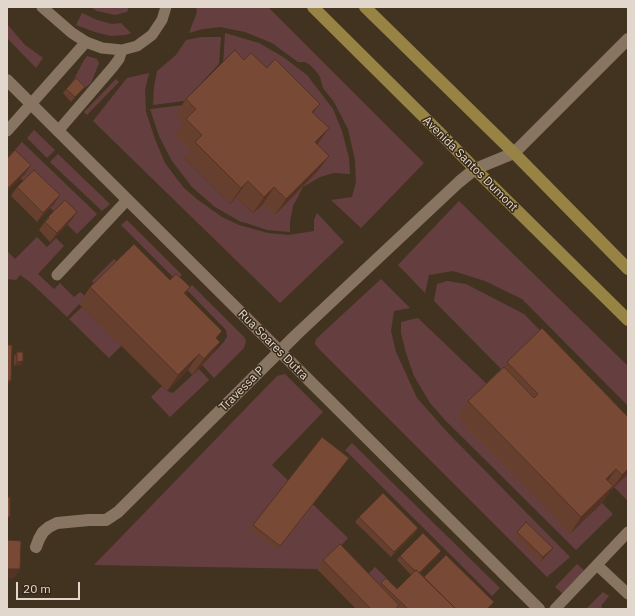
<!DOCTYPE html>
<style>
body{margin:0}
#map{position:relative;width:635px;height:616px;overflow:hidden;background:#423321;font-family:"IBM Plex Sans",sans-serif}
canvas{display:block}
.frame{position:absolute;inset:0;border:8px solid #e1d7cc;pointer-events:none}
.scale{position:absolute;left:16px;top:582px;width:64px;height:18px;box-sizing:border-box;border:2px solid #e1d7cc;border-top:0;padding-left:5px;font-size:12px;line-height:14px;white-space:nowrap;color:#e1d7cc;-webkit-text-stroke:3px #372917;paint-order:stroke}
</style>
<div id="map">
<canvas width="635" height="616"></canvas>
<div class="frame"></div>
<div class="scale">20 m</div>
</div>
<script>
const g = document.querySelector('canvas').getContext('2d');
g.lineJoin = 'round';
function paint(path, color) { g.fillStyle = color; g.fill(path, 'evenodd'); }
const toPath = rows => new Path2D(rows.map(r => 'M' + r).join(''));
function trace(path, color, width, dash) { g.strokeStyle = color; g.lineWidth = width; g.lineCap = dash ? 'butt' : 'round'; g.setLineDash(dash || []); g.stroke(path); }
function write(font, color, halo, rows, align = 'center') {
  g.font = font + ' "IBM Plex Sans",sans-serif'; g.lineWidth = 3; g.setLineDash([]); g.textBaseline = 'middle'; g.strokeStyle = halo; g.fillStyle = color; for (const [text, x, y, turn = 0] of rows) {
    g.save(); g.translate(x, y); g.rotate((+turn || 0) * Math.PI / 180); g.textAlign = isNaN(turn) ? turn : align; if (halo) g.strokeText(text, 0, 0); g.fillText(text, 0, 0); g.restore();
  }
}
paint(toPath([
 [90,7,129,7,127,12,115,15,97,11],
 [196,7,268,7,424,163,361,228,331,200,352,197,356,182,355,160,348,129,334,102,323,88,320,77,316,71,310,65,305,62,298,62,272,43,245,32,220,27,203,29,189,33,197,12],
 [82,13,97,20,112,24,121,23,131,33,125,35,111,36,95,32,76,25],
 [7,24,24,44,43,58,36,68,7,38],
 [225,33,259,43,283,57,307,75,333,109,342,131,349,158,350,174,334,173,320,177,303,187,293,206,290,221,290,232,267,230,246,223,241,222,215,207,192,187,172,161,159,136,150,109,185,105,185,125,191,151,184,158,230,204,236,197,253,213,263,204,223,66],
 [202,37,221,37,219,64,184,101,153,105,154,87,157,71,176,55,186,40],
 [87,56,97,59,99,63,91,83,81,91,72,83,84,60],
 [149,73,145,90,146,112,155,139,165,163,174,175,184,188,198,200,222,217,239,225,268,233,289,235,314,231,314,220,317,213,344,242,280,303,93,121,127,78],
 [116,79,119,82,87,115,84,112],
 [34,130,55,150,47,158,27,138],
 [22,142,97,214,77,234,7,165,7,158],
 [58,154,110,204,102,211,50,162],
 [459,201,628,366,628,406,522,299,485,281,453,271,429,275,425,293,398,265],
 [127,220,182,275,176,280,121,225],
 [37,237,47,247,56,238,64,246,38,274,54,289,60,283,74,297,80,292,86,297,67,317,30,282,20,275,16,280,7,279,7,251,15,259],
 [114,259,119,263,97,286,92,281],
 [381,279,410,308,394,311,391,331,396,352,417,398,448,433,570,557,547,577,319,349,315,344,316,339],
 [447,281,466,284,524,314,628,420,503,371,434,301,437,284],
 [192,285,244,337,246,341,244,348,214,378,202,365,223,343,227,337,226,330,187,290],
 [82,307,122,345,109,358,69,319],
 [418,318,489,386,570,533,602,503,613,514,576,550,445,420,430,403,414,376,406,353,401,333,401,322],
 [199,369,209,380,170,417,151,397,162,386,167,391,173,393],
 [285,374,323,412,272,465,348,538,334,553,317,569,94,565,277,376],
 [352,443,500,588,492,596,345,450],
 [628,474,628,501,614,487],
 [577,564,586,572,564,595,555,587],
 [375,567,402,593,361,581],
 [603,592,609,596,601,606,603,609,586,609]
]), '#653f40');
trace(toPath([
 [42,7,72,33,86,42,102,48,122,50,137,46,152,35,162,20,166,7],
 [7,131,86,42],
 [58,131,113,67,119,59,122,50],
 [57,275,127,200],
 [597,565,628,594],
 [555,609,628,532]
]), '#877562', 11);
trace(toPath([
 [7,80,539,609],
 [36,547,39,539,43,532,49,527,57,523,89,520,106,520,118,512,296,335,459,182,475,169,514,153,628,39]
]), '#877562', 12);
trace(toPath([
 [313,7,442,135,475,169,628,320],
 [365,7,514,153,628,269]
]), '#978344', 12);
paint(toPath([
 [244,60,267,68,320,104,313,113,317,145,329,156,317,172,275,215,263,204,253,213,236,197,230,204,184,158,190,150,174,135,183,123,175,115,186,99],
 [66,89,81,91,71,102,63,93],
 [17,187,60,195,54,204,37,222,11,196],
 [77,212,71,221,50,242,39,230,48,217],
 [170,280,190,287,185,294,217,339,220,342,209,358,192,375,188,370,167,391,79,304,90,287],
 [17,352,23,361,20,366,14,366,14,357],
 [507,362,628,417,628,474,610,491,602,503,570,534,457,417,468,401,503,367],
 [349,458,277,550,250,529,253,525],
 [359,517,418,528,415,533,391,557,355,522],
 [517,532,553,548,550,552,540,562,514,536],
 [438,555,420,573,424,577,494,602,488,609,356,609,317,569,323,560,380,585,381,583,397,589,411,575,397,560,400,556]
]), '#673f2e');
paint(toPath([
 [320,104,308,120,312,112],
 [329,128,317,145,315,142],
 [329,156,317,172,275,215,286,199],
 [31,165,25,174,7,192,7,189],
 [248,181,236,197,230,204,241,188],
 [274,187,263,204,253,213,264,197],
 [60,195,54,204,37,222,43,213],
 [77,212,71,221,50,242,57,233],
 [220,342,209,358,192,375,204,359],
 [199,354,188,370,167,391,178,375],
 [23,361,20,366,14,366,17,362],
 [7,381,11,381,7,387],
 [616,469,605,485,606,479],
 [628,469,628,474,610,491,622,475],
 [613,486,602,503,570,534,581,517],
 [418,528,415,533,391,557,394,552],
 [553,548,550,552,540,562,543,557],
 [441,551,438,555,415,578,418,574],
 [7,569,20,569,14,578,7,578]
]), '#543325');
const building = toPath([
 [235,50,244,60,251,53,267,68,275,59,320,104,312,112,329,128,315,142,329,156,286,199,274,187,264,197,248,181,241,188,195,142,202,135,186,119,196,109,186,99,235,50],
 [76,78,85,87,75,97,66,89,76,78],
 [15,150,31,165,7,189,7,159,15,150],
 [34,170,60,195,43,213,17,187,34,170],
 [65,200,77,212,57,233,45,222,49,218,48,217,65,200],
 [134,244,170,280,176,274,183,280,190,287,184,293,222,331,216,338,220,342,210,352,204,359,199,354,178,375,90,287,134,244],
 [542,328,628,417,628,469,622,475,616,469,606,479,613,486,581,517,468,401,504,367,534,398,538,394,507,362,542,328],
 [7,345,12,345,11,381,7,381,7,345],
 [17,352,23,352,23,361,17,362,17,352],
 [322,437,349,458,280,546,253,525,322,437],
 [383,493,418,528,394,552,359,517,383,493],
 [7,497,10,497,10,517,7,517,7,497],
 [526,522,553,548,543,557,517,532,526,522],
 [423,533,441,551,419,573,416,570,415,571,400,556,423,533],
 [7,540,21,541,20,569,7,569,7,540],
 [340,544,399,605,395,609,371,609,323,560,340,544],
 [446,555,494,602,487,609,456,609,424,577,446,555],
 [416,570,456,609,408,609,381,583,386,578,397,589,416,570]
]);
paint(building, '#784935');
trace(building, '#543325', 1);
write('12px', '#e1d7cc', '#372917', [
 ["Avenida Santos Dumont",470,164,45],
 ["Rua Soares Dutra",273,345,45],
 ["Travessa P",242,389,-45]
]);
</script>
